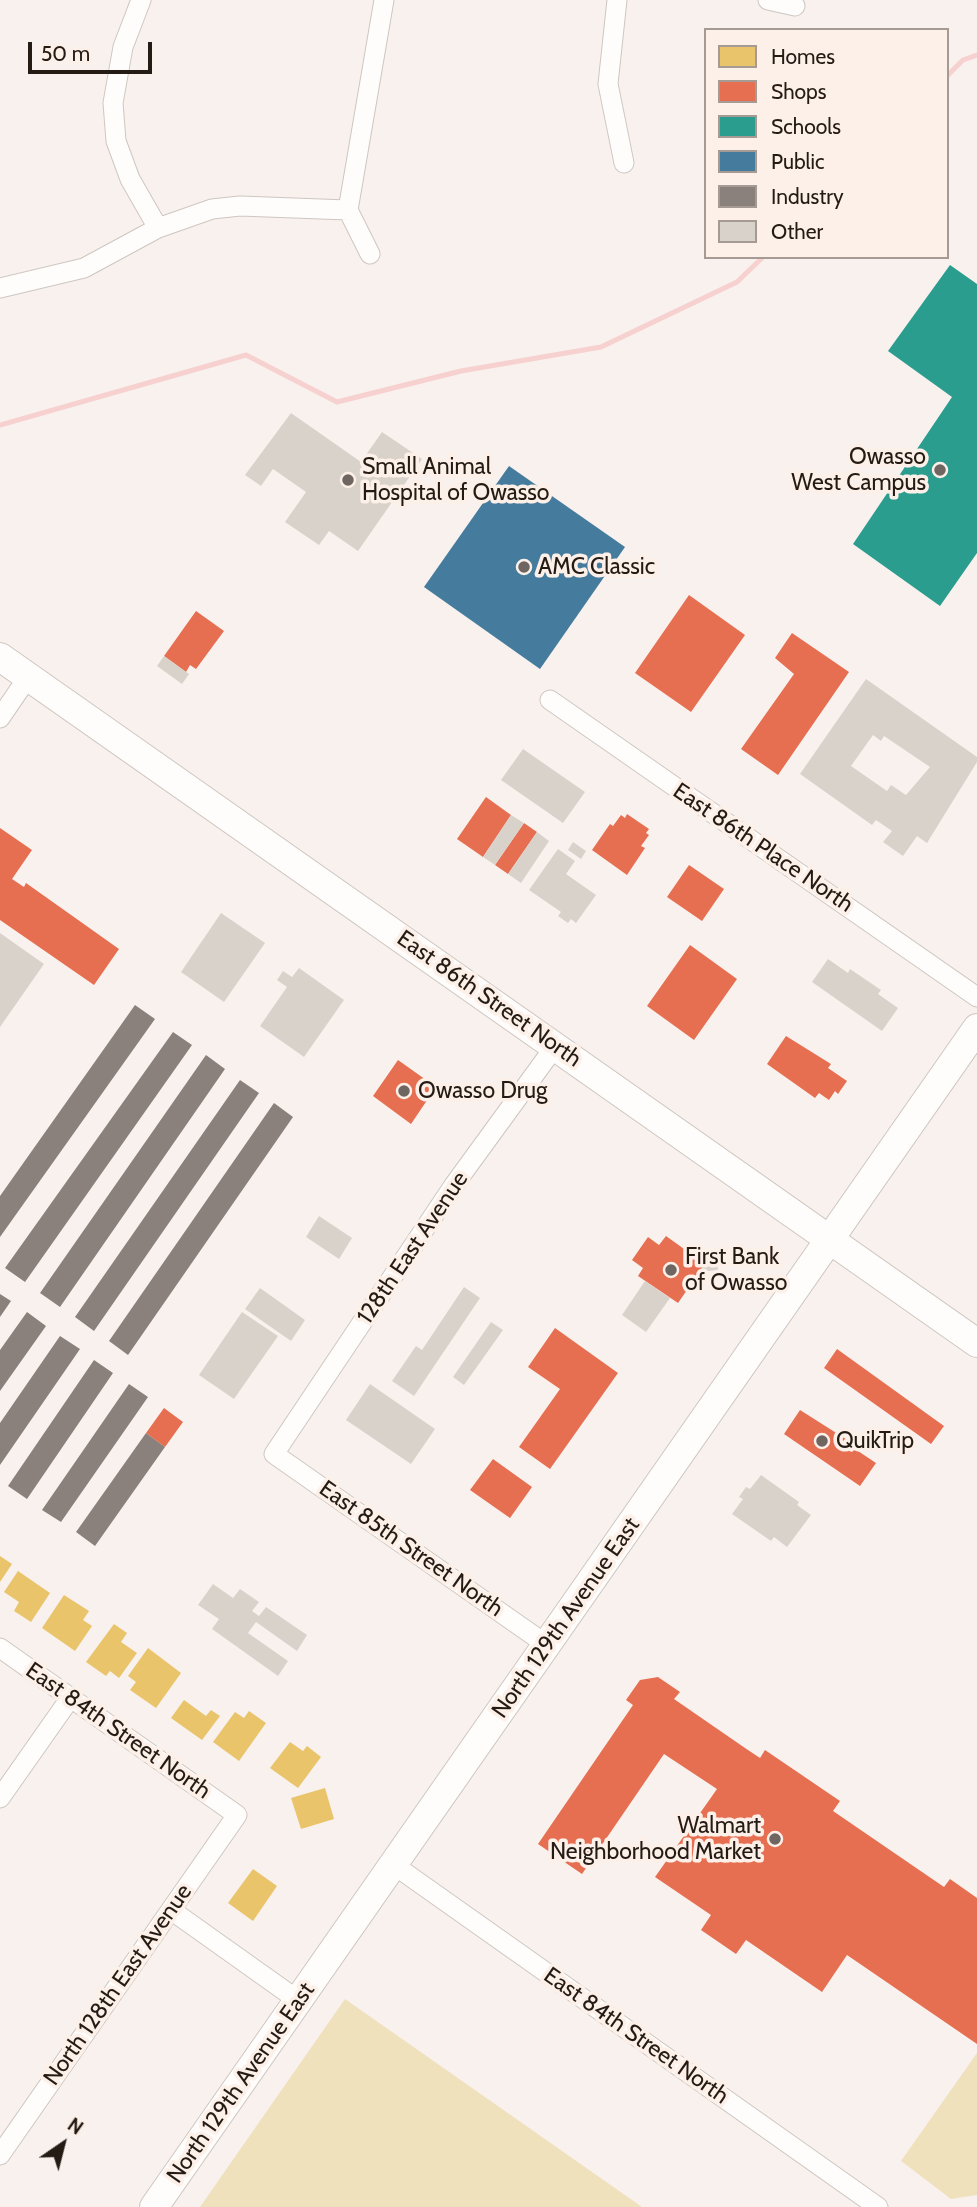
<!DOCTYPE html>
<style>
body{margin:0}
#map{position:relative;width:977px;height:2207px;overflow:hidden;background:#f8f1ed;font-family:Cabin,sans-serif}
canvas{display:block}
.legend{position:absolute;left:704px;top:28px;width:245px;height:231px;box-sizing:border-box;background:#fcf0e9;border:2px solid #a69b94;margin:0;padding:9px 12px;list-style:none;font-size:21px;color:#251b15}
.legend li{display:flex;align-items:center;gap:14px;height:35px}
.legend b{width:35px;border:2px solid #a69b94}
.north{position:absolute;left:28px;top:2109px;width:70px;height:70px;-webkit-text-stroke:5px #fcf0e9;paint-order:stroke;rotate:35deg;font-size:19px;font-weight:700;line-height:28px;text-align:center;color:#251b15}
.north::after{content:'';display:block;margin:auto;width:24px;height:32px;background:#251b15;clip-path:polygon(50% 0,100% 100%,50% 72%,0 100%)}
.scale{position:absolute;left:28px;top:42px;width:124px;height:32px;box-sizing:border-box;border:4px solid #251b15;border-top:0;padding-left:9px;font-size:21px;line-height:24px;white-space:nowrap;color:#251b15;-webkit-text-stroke:5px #fcf0e9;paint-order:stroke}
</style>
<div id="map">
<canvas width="977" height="2207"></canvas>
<ul class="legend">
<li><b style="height:19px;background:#e9c46a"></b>Homes</li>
<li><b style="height:19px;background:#e76f51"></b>Shops</li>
<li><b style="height:19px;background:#2a9d8f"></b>Schools</li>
<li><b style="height:19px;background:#457b9d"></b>Public</li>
<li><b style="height:19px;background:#8a817c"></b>Industry</li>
<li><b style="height:19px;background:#d9d2cb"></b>Other</li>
</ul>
<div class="north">N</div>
<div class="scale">50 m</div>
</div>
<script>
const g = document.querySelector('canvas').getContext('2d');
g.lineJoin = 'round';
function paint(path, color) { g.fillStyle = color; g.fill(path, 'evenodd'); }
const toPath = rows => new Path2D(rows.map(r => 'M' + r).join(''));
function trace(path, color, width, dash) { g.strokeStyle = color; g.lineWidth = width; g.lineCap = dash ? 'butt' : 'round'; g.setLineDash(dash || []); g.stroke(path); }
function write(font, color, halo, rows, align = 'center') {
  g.font = font + ' Cabin,sans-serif'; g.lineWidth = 7; g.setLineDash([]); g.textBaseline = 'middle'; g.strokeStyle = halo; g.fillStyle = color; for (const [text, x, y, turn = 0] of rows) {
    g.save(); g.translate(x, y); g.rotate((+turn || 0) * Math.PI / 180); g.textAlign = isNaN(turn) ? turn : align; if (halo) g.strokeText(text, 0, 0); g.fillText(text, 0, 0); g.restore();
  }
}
paint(toPath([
 [345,1999,642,2207,200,2207],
 [977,2053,977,2195,951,2199,901,2161]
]), '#f0e1bd');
paint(toPath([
 [0,1556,12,1564,0,1582],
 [18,1571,50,1593,31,1622,14,1611,19,1602,4,1592],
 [64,1595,89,1611,83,1620,92,1626,75,1651,42,1628],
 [114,1624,127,1633,121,1642,137,1653,119,1678,110,1671,106,1676,86,1662],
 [148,1648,181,1673,156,1708,130,1690,136,1682,128,1676],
 [184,1700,206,1716,211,1710,220,1716,202,1740,171,1718],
 [249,1711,266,1723,239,1761,213,1742,235,1712,244,1718],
 [290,1742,303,1751,307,1746,321,1757,298,1788,270,1768],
 [325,1788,334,1819,301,1829,291,1798],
 [253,1869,277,1886,253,1921,228,1903]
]), '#e9c46a');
paint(toPath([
 [689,595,745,635,691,712,635,673],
 [196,611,224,631,196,669,190,665,186,672,164,656],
 [792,633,849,672,778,775,741,749,794,674,775,658],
 [486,797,511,815,483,857,457,839],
 [627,814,649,829,646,833,649,835,641,846,645,848,627,875,592,850,610,824,613,826,621,815,625,818],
 [524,823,537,832,508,874,495,865],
 [0,828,32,850,12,879,24,887,26,883,119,949,94,985,0,920],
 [689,865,724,889,702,921,667,897],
 [690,945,737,979,694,1040,647,1006],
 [786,1036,831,1064,828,1068,847,1081,838,1094,835,1091,829,1100,819,1093,815,1098,767,1064],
 [398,1060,436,1087,411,1124,373,1096],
 [666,1236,705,1264,678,1303,638,1276,643,1268,632,1260,648,1237,659,1245],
 [555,1328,618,1373,550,1469,519,1447,560,1389,528,1367],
 [837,1349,944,1426,931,1444,824,1368],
 [164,1408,183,1422,165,1447,146,1433],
 [800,1410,860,1448,858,1451,876,1463,860,1486,784,1434],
 [493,1459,532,1487,510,1518,470,1490],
 [658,1677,680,1692,674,1699,745,1748,760,1758,765,1750,840,1801,833,1811,944,1887,950,1879,977,1898,977,2044,847,1955,822,1992,746,1940,736,1954,701,1930,711,1915,655,1877,717,1789,664,1754,582,1874,538,1844,633,1705,626,1700,640,1680]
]), '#e76f51');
paint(toPath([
 [950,265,977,284,977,553,940,606,853,544,952,397,888,351]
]), '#2a9d8f');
paint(toPath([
 [509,466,625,547,540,669,424,587]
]), '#457b9d');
paint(toPath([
 [135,1005,155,1019,0,1237,0,1196],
 [173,1032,192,1045,25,1282,5,1268],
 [206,1055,225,1069,60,1307,40,1293],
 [240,1080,259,1093,94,1331,75,1317],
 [274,1103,293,1117,128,1355,109,1341],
 [0,1294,11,1301,0,1317],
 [27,1312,46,1326,0,1391,0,1350],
 [60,1336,80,1349,0,1465,0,1423],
 [94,1360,113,1373,27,1499,8,1486],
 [129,1384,148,1397,61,1522,42,1510],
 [146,1433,165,1447,95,1546,76,1532]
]), '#8a817c');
trace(toPath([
 [947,76,963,60,977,55],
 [0,425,246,355,337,402,461,371,601,347,737,282,763,257]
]), '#f6d1d0', 5);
paint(toPath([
 [291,413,361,462,382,432,422,459,358,551,329,531,319,545,285,522,306,492,273,469,261,486,245,475],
 [164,656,189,674,182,684,157,666],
 [866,679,977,757,977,762,927,843,917,836,903,856,883,842,892,831,876,820,872,825,800,774],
 [873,735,881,741,884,736,930,767,906,795,891,785,887,791,851,766],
 [523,749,585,792,563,823,501,780],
 [511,815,524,823,495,865,483,857],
 [537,832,549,841,521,883,508,874],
 [573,842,586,851,581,859,568,850],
 [558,849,575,861,566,874,596,895,576,923,571,919,568,923,558,916,561,912,529,890],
 [221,913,265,943,224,1002,181,972],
 [0,933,44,964,0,1027],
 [828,959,848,973,850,969,881,990,878,994,898,1008,882,1031,812,982],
 [299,968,344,1000,304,1057,260,1026,287,987,277,980,283,971,292,977],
 [319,1216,352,1238,339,1259,306,1237],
 [716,1256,718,1270,699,1272,705,1264,698,1259],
 [645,1281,670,1298,646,1332,622,1315],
 [464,1287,480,1298,414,1396,392,1381,416,1346,422,1350],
 [260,1288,305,1320,291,1341,245,1309],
 [242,1312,278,1336,234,1399,199,1375],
 [491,1322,503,1330,464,1385,453,1377],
 [370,1384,435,1429,411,1464,346,1420],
 [761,1475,799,1502,797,1505,811,1515,787,1547,774,1537,771,1541,732,1514,743,1499,739,1497,746,1487,750,1489],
 [213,1584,233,1598,240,1589,259,1602,252,1611,259,1616,266,1607,307,1635,297,1651,256,1622,248,1633,288,1661,278,1676,212,1629,219,1619,198,1605]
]), '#d9d2cb');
const street = toPath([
 [141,0,123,47,113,103,116,141,130,179,158,228],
 [617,0,608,84,624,163],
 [768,0,795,6],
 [370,254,348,210,384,0],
 [0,288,84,268,158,228,212,209,240,206,348,210],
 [550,700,977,997],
 [0,718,28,677],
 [547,1645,274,1454,454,1185,556,1045],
 [0,1648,237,1815,0,2155],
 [0,1798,71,1697],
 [394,1865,878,2207],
 [171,1910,299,2001]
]);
const secondary = toPath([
 [0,657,977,1343],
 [154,2207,977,1028]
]);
trace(street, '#cec6c0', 21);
trace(secondary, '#cec6c0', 30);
trace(street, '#fefdfc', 19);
trace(secondary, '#fefdfc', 28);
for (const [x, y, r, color] of [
 [940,470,7,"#6f6661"],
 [348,480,7,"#6f6661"],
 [524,567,7,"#6f6661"],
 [404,1091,7,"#6f6661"],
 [671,1270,7,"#6f6661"],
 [822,1441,7,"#6f6661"],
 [775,1839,7,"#6f6661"]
]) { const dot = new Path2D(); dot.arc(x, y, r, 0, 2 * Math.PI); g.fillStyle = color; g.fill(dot); trace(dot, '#fcf0e9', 2.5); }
write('23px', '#251b15', '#fcf0e9', [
 ["Owasso",926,457,"right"],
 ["West Campus",926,483,"right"],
 ["Small Animal",362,467],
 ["Hospital of Owasso",362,493],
 ["AMC Classic",538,567],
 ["Owasso Drug",418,1091],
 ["First Bank",685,1257],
 ["of Owasso",685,1283],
 ["QuikTrip",836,1441],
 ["Walmart",761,1826,"right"],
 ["Neighborhood Market",761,1852,"right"]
], 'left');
write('23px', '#251b15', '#fcf0e9', [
 ["East 86th Place North",763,848,34],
 ["East 86th Street North",489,999,35],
 ["128th East Avenue",413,1248,-56],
 ["East 85th Street North",411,1549,35],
 ["North 129th Avenue East",566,1618,-55],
 ["East 84th Street North",118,1731,35],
 ["North 128th East Avenue",118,1985,-55],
 ["East 84th Street North",636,2036,35],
 ["North 129th Avenue East",241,2083,-55]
]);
</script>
